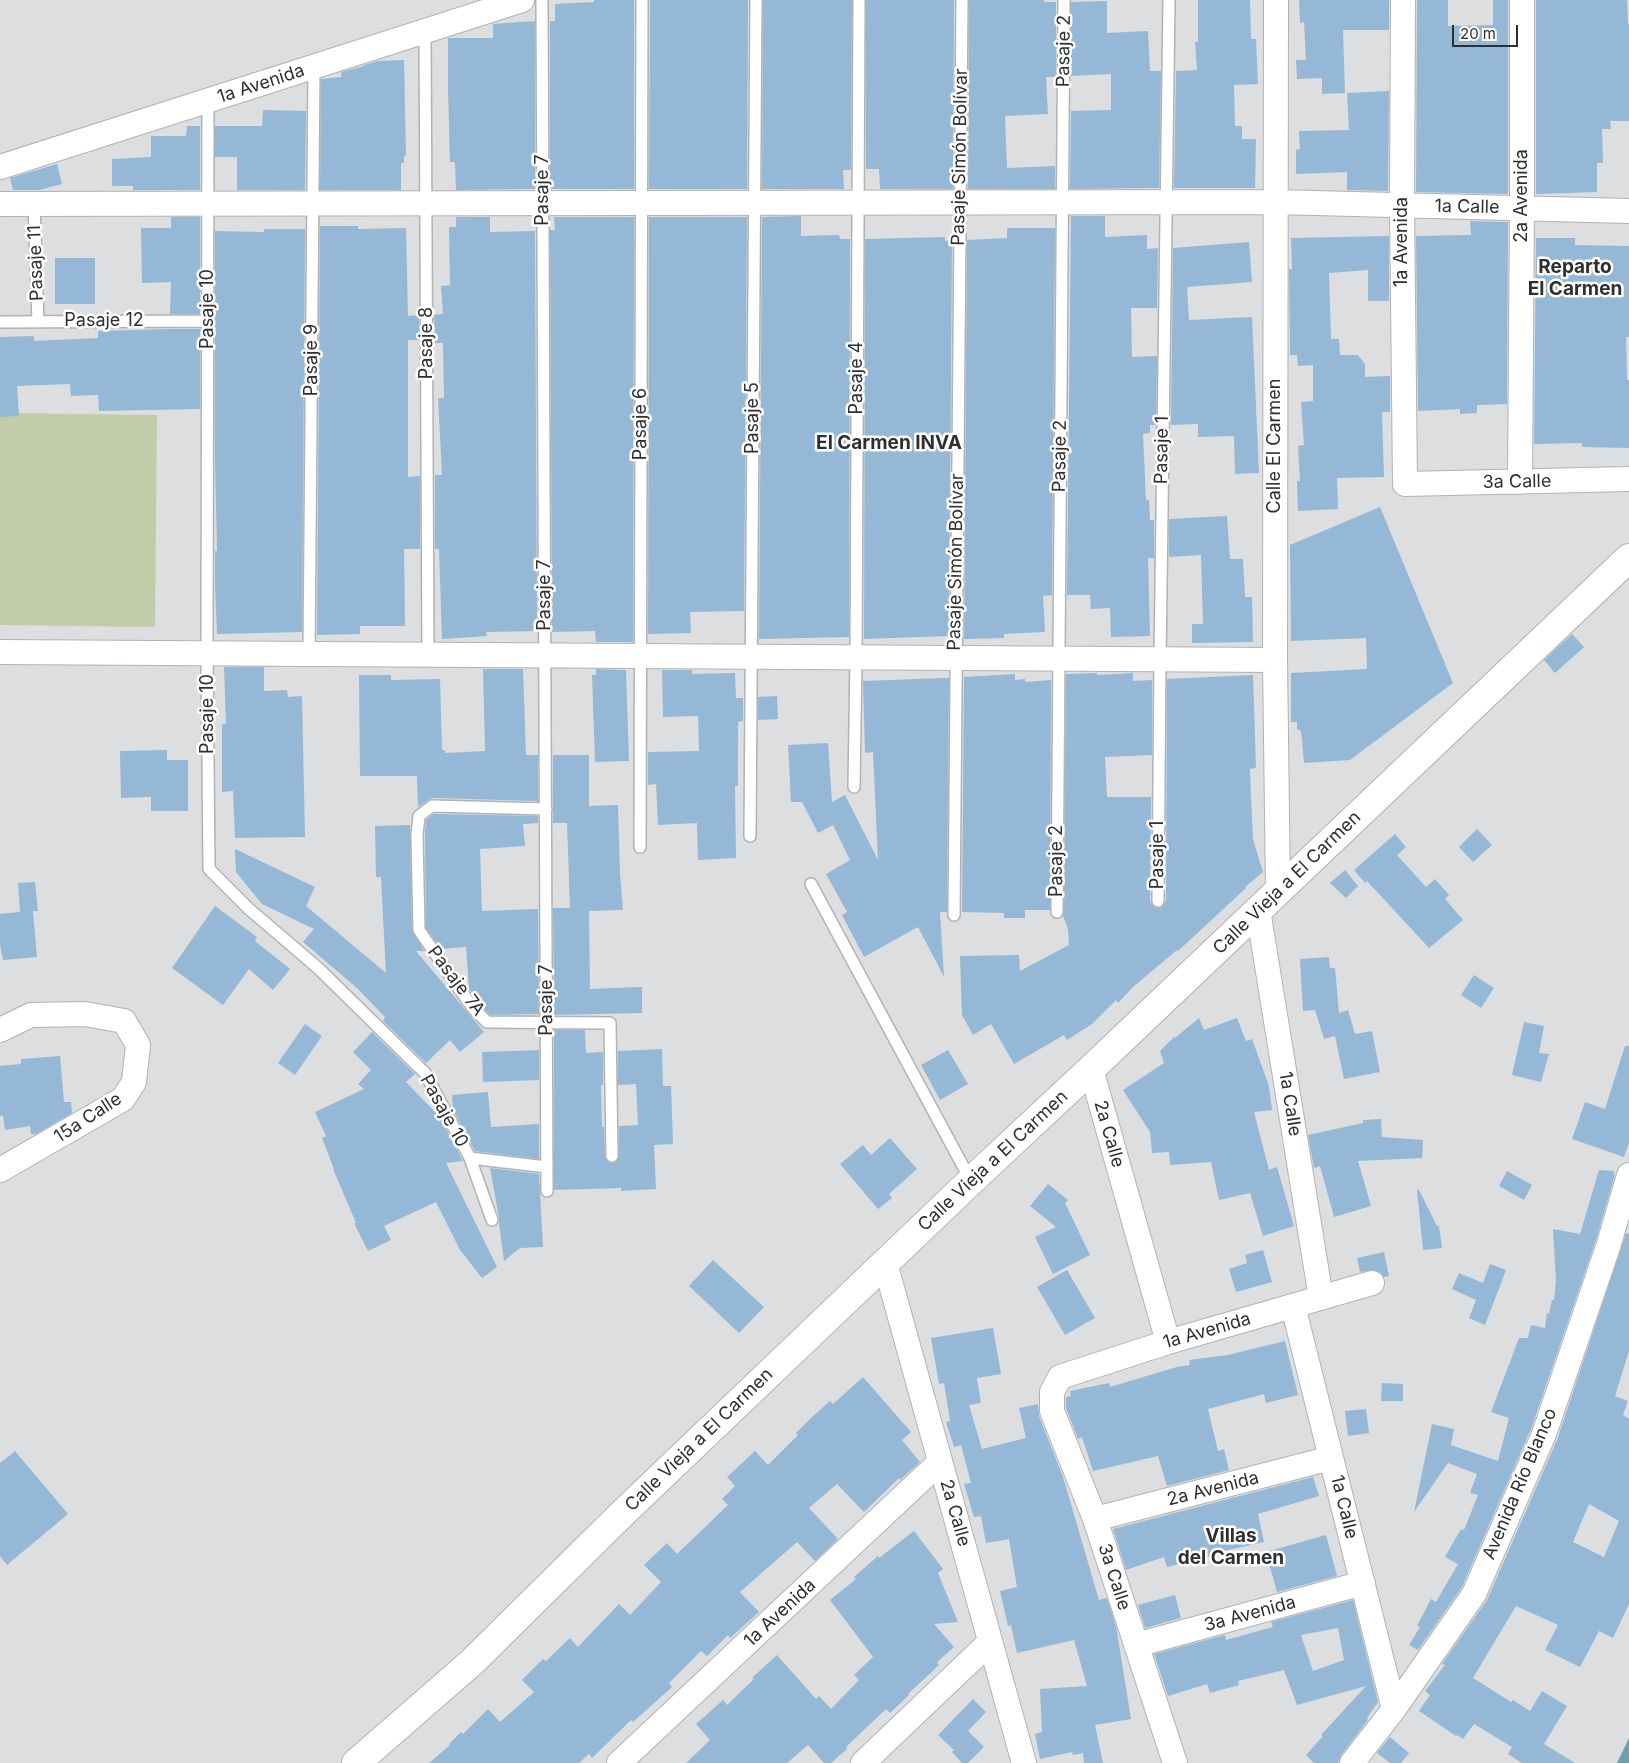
<!DOCTYPE html>
<meta charset="utf-8">
<style>
body{margin:0}
#map{position:relative;width:1629px;height:1763px;overflow:hidden;background:#dddedf;font-family:Inter,sans-serif}
canvas{display:block}
.scale{position:absolute;left:1452px;top:25px;width:66px;height:22px;box-sizing:border-box;border:2px solid #2f2f30;border-top:0;padding-left:6px;font-size:15px;line-height:18px;white-space:nowrap;color:#2f2f30;-webkit-text-stroke:4px #fff;paint-order:stroke}
</style>
<div id="map">
<canvas width="1629" height="1763"></canvas>
<div class="scale">20 m</div>
</div>
<script>
const g = document.querySelector('canvas').getContext('2d');
g.lineJoin = 'round';
function paint(path, color) { g.fillStyle = color; g.fill(path, 'evenodd'); }
const toPath = rows => new Path2D(rows.map(r => 'M' + r).join(''));
function trace(path, color, width, dash) { g.strokeStyle = color; g.lineWidth = width; g.lineCap = dash ? 'butt' : 'round'; g.setLineDash(dash || []); g.stroke(path); }
function write(font, color, halo, rows, align = 'center') {
  g.font = font + ' Inter,sans-serif'; g.lineWidth = 5; g.setLineDash([]); g.textBaseline = 'middle'; g.strokeStyle = halo; g.fillStyle = color; for (const [text, x, y, turn = 0] of rows) {
    g.save(); g.translate(x, y); g.rotate((+turn || 0) * Math.PI / 180); g.textAlign = isNaN(turn) ? turn : align; if (halo) g.strokeText(text, 0, 0); g.fillText(text, 0, 0); g.restore();
  }
}
paint(toPath([
 [0,413,157,415,155,627,0,625]
]), '#c3cca9');
paint(toPath([
 [1629,1738,1629,1763,1617,1763]
]), '#6ca0ac');
paint(toPath([
 [594,0,634,0,634,189,550,189,550,21,555,21,555,4,594,2],
 [650,0,748,0,747,189,649,189],
 [763,0,852,0,851,170,843,170,844,189,762,189],
 [866,0,954,0,953,189,880,189,879,169,866,169],
 [969,0,1044,0,1044,2,1056,2,1056,77,1046,77,1048,114,1005,116,1007,168,1055,166,1055,189,968,189],
 [1198,0,1250,0,1251,39,1256,39,1258,84,1234,85,1235,126,1242,126,1242,139,1256,139,1255,188,1174,188,1176,71,1197,70,1195,42,1198,42],
 [1299,0,1389,0,1389,30,1343,30,1345,93,1322,94,1322,78,1297,79,1296,60,1306,60,1304,22,1300,23],
 [1417,0,1448,0,1448,26,1493,25,1493,0,1508,0,1508,194,1416,192],
 [1536,0,1627,0,1628,24,1629,24,1629,121,1610,121,1611,129,1602,129,1603,163,1597,163,1597,192,1536,194],
 [1107,1,1107,33,1148,31,1150,71,1161,71,1159,188,1070,189,1071,111,1111,110,1111,74,1071,76,1071,2],
 [535,21,535,189,456,190,455,162,450,162,448,89,448,38,493,38,493,24],
 [404,60,406,156,404,156,404,163,401,163,401,190,320,190,321,79,342,77,341,72,364,66,364,65,378,61],
 [1389,91,1388,191,1347,190,1347,172,1296,174,1296,150,1300,149,1299,131,1349,130,1347,93],
 [263,110,306,111,305,190,237,190,237,157,215,157,215,126,262,126],
 [187,126,200,126,200,190,133,190,133,186,112,186,112,159,151,157,151,136,186,136],
 [57,164,62,184,39,190,13,190,10,178],
 [801,216,801,236,839,235,840,239,850,239,849,637,759,639,762,217],
 [1071,216,1105,216,1105,237,1147,235,1147,249,1158,248,1157,308,1131,308,1132,357,1157,356,1156,425,1150,425,1150,433,1143,434,1146,500,1149,500,1150,520,1154,520,1154,558,1148,558,1150,636,1111,637,1110,608,1091,609,1090,595,1067,595],
 [171,217,200,217,200,314,170,314,171,282,142,283,141,228,171,228],
 [456,217,490,217,490,232,535,231,537,631,486,632,487,636,442,639,439,549,435,549,435,475,442,475,438,398,444,398,443,343,435,343,434,315,443,314,441,286,450,285,449,227,456,227],
 [554,217,634,217,633,642,596,642,595,631,552,632,550,230,555,230],
 [649,217,747,217,744,611,690,612,691,633,648,634],
 [1470,221,1508,222,1507,404,1477,405,1477,413,1460,414,1460,409,1418,411,1416,236,1471,235],
 [320,226,358,226,358,229,406,228,408,316,419,315,419,340,408,340,408,477,420,476,420,549,404,549,405,626,360,626,360,634,317,635],
 [1007,228,1055,228,1052,595,1043,596,1045,632,1004,634,1004,638,964,639,967,240,1007,238],
 [264,229,305,229,302,632,217,634,215,585,215,551,217,551,215,458,215,231,264,232],
 [1389,236,1389,301,1368,301,1368,270,1329,273,1331,339,1339,339,1340,355,1358,355,1365,364,1365,377,1390,376,1390,412,1382,412,1384,477,1337,478,1338,509,1298,511,1297,481,1300,481,1298,446,1304,445,1301,402,1313,401,1313,365,1298,366,1297,355,1290,355,1289,269,1292,269,1291,238],
 [945,237,945,241,952,240,949,636,864,639,865,239],
 [1536,238,1575,238,1575,245,1629,246,1629,337,1626,337,1627,380,1629,380,1629,448,1582,447,1582,443,1534,444],
 [1249,242,1252,282,1187,287,1189,320,1252,317,1259,473,1235,474,1234,436,1198,437,1198,424,1171,425,1173,248],
 [55,258,95,258,95,304,55,304],
 [170,329,200,329,200,409,99,411,98,395,71,396,70,384,17,386,19,416,0,417,0,337,34,336,34,341,98,338,98,331],
 [1380,507,1453,683,1350,760,1304,763,1301,731,1297,729,1297,722,1291,722,1291,673,1367,669,1366,638,1291,641,1290,545],
 [1227,516,1230,559,1243,559,1245,597,1252,597,1253,642,1192,643,1192,624,1203,624,1201,555,1169,557,1169,519],
 [1572,634,1584,647,1555,673,1544,660],
 [224,667,264,667,264,691,287,690,288,697,302,696,305,837,235,838,233,791,222,792,222,724,226,724],
 [483,669,523,669,526,755,538,755,538,801,432,798,418,807,417,776,360,776,359,675,391,675,391,680,440,679,442,750,445,750,445,753,485,751],
 [596,669,626,670,629,761,595,762,592,675,596,675],
 [662,670,692,670,692,674,735,673,736,698,743,698,743,721,738,722,738,786,735,786,736,858,698,860,697,823,658,825,656,784,648,785,648,752,699,751,698,716,663,717],
 [1097,673,1097,675,1133,673,1133,681,1152,680,1152,755,1105,757,1107,797,1151,797,1150,901,1152,905,1157,908,1162,907,1166,901,1167,679,1253,675,1256,768,1250,769,1251,797,1253,839,1263,872,1245,887,1246,888,1178,951,1177,950,1133,987,1118,1003,1116,1000,1092,1024,1067,1040,1064,1035,1014,1064,991,1024,973,1035,962,1015,960,956,1019,955,1020,971,1069,945,1068,929,1063,916,1064,912,1066,674],
 [1015,674,1015,680,1025,679,1025,682,1051,680,1050,910,1025,910,1025,918,1004,918,1004,913,962,912,964,677],
 [942,678,949,678,947,912,940,912,944,977,918,927,864,957,842,915,847,912,826,874,850,860,833,825,818,833,802,802,791,802,788,745,828,743,832,802,845,795,878,860,873,752,865,753,863,681],
 [777,696,778,719,758,720,758,697],
 [167,750,167,760,188,760,188,811,151,811,151,797,121,798,120,751],
 [553,755,589,755,589,806,618,805,620,873,623,910,589,911,590,989,642,987,642,1013,554,1015,553,908,570,908,567,823,553,823],
 [434,814,538,816,538,823,523,824,525,846,480,849,482,911,538,909,539,1014,490,1015,478,1002,469,989,466,947,441,949,426,928,425,835,426,820],
 [410,825,412,930,424,951,416,951,484,1032,460,1052,450,1040,426,1063,383,1021,385,1017,357,988,303,942,314,929,262,904,236,872,235,849,315,887,306,906,386,973,381,877,376,877,375,826],
 [1477,829,1492,845,1473,862,1459,847],
 [1395,834,1406,847,1397,855,1426,887,1435,879,1449,895,1445,899,1463,920,1429,948,1367,881,1365,883,1354,870],
 [1345,870,1358,886,1346,898,1330,883],
 [35,882,38,911,33,911,37,957,3,960,0,944,0,914,20,912,18,883],
 [215,906,257,937,255,941,290,969,273,990,249,969,223,1005,172,968],
 [1329,957,1330,968,1335,968,1339,1013,1348,1010,1355,1034,1372,1031,1380,1072,1344,1079,1335,1036,1324,1039,1315,1010,1303,1011,1300,959],
 [1474,975,1494,988,1481,1008,1461,995],
 [1199,1018,1204,1030,1237,1018,1246,1041,1252,1039,1269,1086,1272,1110,1254,1112,1269,1170,1277,1167,1294,1226,1263,1236,1250,1193,1219,1200,1211,1162,1170,1165,1169,1152,1152,1153,1150,1132,1123,1090,1164,1063,1160,1051,1175,1036,1175,1038],
 [1524,1022,1544,1026,1539,1053,1549,1054,1541,1082,1512,1075],
 [305,1024,322,1036,295,1075,278,1063],
 [554,1030,585,1030,586,1053,603,1052,603,1085,601,1085,602,1127,604,1127,605,1157,608,1162,612,1163,616,1162,619,1156,619,1126,638,1125,636,1084,618,1085,618,1051,662,1049,663,1086,671,1086,673,1144,654,1145,656,1189,621,1191,621,1188,554,1190],
 [372,1032,415,1074,406,1082,440,1117,463,1161,446,1163,497,1267,482,1278,460,1250,436,1202,384,1226,391,1240,368,1251,354,1223,356,1223,333,1169,334,1169,322,1138,326,1136,315,1112,364,1089,358,1084,371,1070,353,1052],
 [1625,1046,1629,1046,1629,1143,1624,1157,1572,1139,1585,1102,1605,1109],
 [539,1050,539,1080,483,1082,482,1052],
 [948,1050,968,1084,940,1100,921,1065],
 [60,1056,64,1102,71,1102,72,1113,36,1134,31,1134,30,1126,5,1130,3,1116,0,1116,0,1066,21,1064,21,1059],
 [488,1092,491,1127,539,1124,539,1159,475,1151,453,1110,452,1095],
 [1381,1119,1382,1137,1423,1140,1422,1158,1358,1161,1371,1206,1334,1217,1320,1166,1314,1168,1308,1135,1363,1123,1363,1120],
 [890,1138,917,1169,889,1194,892,1198,878,1209,840,1164,863,1145,871,1155],
 [490,1168,539,1174,543,1247,520,1248,504,1261,499,1223,499,1218],
 [1599,1170,1614,1171,1614,1178,1595,1243,1531,1429,1462,1587,1418,1650,1409,1645,1420,1627,1417,1626,1431,1599,1436,1602,1458,1564,1445,1557,1461,1529,1464,1530,1478,1495,1470,1493,1477,1474,1448,1463,1414,1512,1432,1424,1454,1429,1451,1445,1498,1461,1509,1418,1491,1412,1519,1338,1528,1338,1531,1325,1545,1328,1547,1313,1549,1314,1552,1300,1554,1300,1556,1281,1553,1229,1580,1234],
 [1507,1171,1532,1185,1524,1200,1499,1186],
 [1048,1184,1068,1200,1065,1203,1090,1255,1053,1274,1035,1237,1056,1227,1030,1206],
 [1417,1190,1419,1190,1437,1226,1439,1226,1442,1248,1423,1250],
 [1626,1233,1629,1234,1629,1351,1615,1396,1628,1401,1623,1415,1629,1419,1629,1604,1613,1638,1599,1631,1580,1667,1545,1650,1558,1625,1516,1606,1473,1678,1511,1702,1513,1700,1530,1711,1542,1691,1567,1706,1544,1744,1575,1763,1522,1763,1508,1754,1512,1747,1474,1724,1463,1739,1457,1735,1456,1736,1419,1711,1430,1695,1425,1691,1445,1665,1442,1664,1487,1600,1557,1440],
 [1589,1504,1619,1521,1604,1557,1573,1542],
 [1263,1250,1272,1282,1236,1292,1229,1269,1247,1263,1245,1255],
 [1384,1252,1389,1276,1384,1277,1381,1273,1375,1270,1360,1272,1357,1258],
 [713,1260,764,1307,739,1333,689,1286],
 [1490,1264,1506,1270,1485,1325,1469,1318,1476,1300,1452,1289,1459,1273,1483,1283],
 [1067,1270,1095,1318,1065,1335,1037,1287],
 [993,1328,1001,1374,977,1378,981,1403,969,1405,982,1449,1026,1438,1019,1408,1038,1404,1039,1416,1063,1477,1099,1600,1107,1598,1116,1626,1131,1719,1095,1725,1103,1763,1084,1763,1083,1753,1073,1755,1072,1752,1040,1759,1035,1734,1042,1732,1040,1689,1087,1686,1074,1640,1017,1653,1011,1625,1008,1626,1000,1591,1017,1587,1009,1539,986,1543,981,1516,974,1517,964,1484,971,1483,961,1445,954,1447,946,1422,950,1421,944,1383,939,1384,931,1338],
 [1285,1341,1298,1395,1266,1403,1264,1394,1208,1409,1218,1451,1224,1449,1229,1470,1167,1486,1158,1456,1093,1471,1082,1437,1078,1439,1066,1408,1066,1397,1071,1396,1070,1391,1109,1383,1110,1387,1177,1367,1190,1365,1189,1360,1228,1355],
 [863,1377,911,1432,902,1440,920,1462,900,1480,899,1478,864,1512,837,1484,809,1508,838,1539,815,1561,797,1542,740,1592,759,1612,730,1638,728,1635,707,1656,701,1651,669,1683,672,1687,633,1722,631,1720,592,1758,589,1754,579,1763,429,1763,450,1745,449,1744,461,1732,463,1734,488,1709,500,1722,534,1692,522,1680,543,1659,546,1661,570,1638,578,1647,619,1604,630,1615,661,1582,644,1565,667,1543,677,1554,728,1505,722,1499,735,1486,727,1477,755,1451,768,1465,798,1435,796,1433,812,1417,830,1401,833,1404],
 [1382,1383,1403,1384,1403,1401,1381,1401],
 [1366,1409,1369,1433,1348,1436,1345,1411],
 [15,1451,68,1514,7,1565,0,1556,0,1463],
 [1313,1477,1319,1496,1258,1514,1264,1542,1224,1551,1224,1553,1167,1567,1164,1557,1126,1570,1113,1529],
 [914,1531,943,1569,938,1573,958,1622,934,1624,954,1647,937,1662,939,1665,908,1694,909,1695,890,1713,886,1709,846,1747,847,1749,831,1763,824,1763,808,1745,787,1763,686,1763,710,1740,696,1724,723,1700,727,1705,754,1679,752,1678,777,1655,816,1699,819,1696,831,1709,859,1680,854,1675,873,1657,830,1600,856,1579,854,1577,878,1556,879,1558],
 [1326,1535,1337,1576,1277,1592,1266,1552],
 [1175,1595,1181,1618,1145,1628,1138,1605],
 [1353,1600,1378,1702,1367,1718,1368,1720,1341,1755,1338,1763,1314,1763,1306,1755,1323,1736,1321,1735,1366,1686,1297,1705,1284,1670,1238,1681,1239,1685,1210,1693,1207,1684,1168,1696,1154,1654,1225,1635,1226,1640,1273,1627,1271,1622],
 [1338,1628,1344,1660,1313,1671,1301,1635],
 [973,1699,986,1712,968,1731,984,1747,968,1763,962,1763,952,1752,954,1750,938,1735],
 [1390,1737,1409,1753,1401,1763,1390,1763,1377,1753]
]), '#94b8d6');
const lane = toPath([
 [542,0,547,1191],
 [425,31,428,655],
 [208,101,207,653,209,869,249,909,318,968,425,1073,470,1158,492,1220],
 [34,204,38,322],
 [0,322,208,321],
 [309,654,314,67],
 [854,787,856,658,859,0],
 [546,809,432,806,419,816,417,835,419,930,472,1007,487,1022,610,1023,612,1156],
 [750,836,756,0],
 [640,847,642,0],
 [811,884,971,1181],
 [1158,901,1160,659,1169,0],
 [1057,912,1064,0],
 [954,915,962,0],
 [470,1158,547,1167]
]);
const street = toPath([
 [1276,0,1275,660,1278,891],
 [1403,0,1402,205,1405,484,1629,479],
 [0,167,522,0],
 [0,204,1275,202,1629,211],
 [1520,482,1522,208,1522,0],
 [0,652,1275,660],
 [1258,910,1321,1298],
 [0,1030,31,1015,85,1014,124,1021,138,1045,134,1082,123,1099,0,1170],
 [1091,1069,1168,1342],
 [885,1263,1024,1763],
 [1293,1306,1394,1709],
 [1095,1519,1331,1458],
 [1136,1645,1363,1583],
 [619,1763,940,1462],
 [863,1763,990,1642],
 [1175,1763,1095,1519,1052,1411,1052,1392,1060,1377,1168,1342,1372,1283],
 [1352,1763,1394,1709,1474,1594,1544,1434,1608,1247,1629,1175]
]);
const secondary = toPath([
 [356,1763,472,1662,625,1511,971,1181,1091,1069,1629,558]
]);
trace(lane, '#b1b2b3', 14);
trace(street, '#b1b2b3', 26);
trace(secondary, '#b1b2b3', 30);
trace(lane, '#fff', 11);
trace(street, '#fff', 24);
trace(secondary, '#fff', 28);
write('18px', '#2f2f30', '#fff', [
 ["Pasaje 2",1064,51,-89],
 ["1a Avenida",261,84,-18],
 ["Pasaje Simón Bolívar",960,157,-89],
 ["Pasaje 7",543,190,-90],
 ["2a Avenida",1522,196,-90],
 ["1a Calle",1467,207,1],
 ["1a Avenida",1402,242,-90],
 ["Pasaje 11",36,263,-92],
 ["Pasaje 10",208,309,-90],
 ["Pasaje 12",104,321],
 ["Pasaje 8",427,343,-90],
 ["Pasaje 9",312,360,-90],
 ["Pasaje 4",857,378,-90],
 ["Pasaje 5",753,418,-90],
 ["Pasaje 6",641,424,-90],
 ["Calle El Carmen",1275,446,-90],
 ["Pasaje 1",1162,450,-89],
 ["Pasaje 2",1060,456,-89],
 ["3a Calle",1517,482,-1],
 ["Pasaje Simón Bolívar",956,562,-89],
 ["Pasaje 7",545,595,-90],
 ["Pasaje 10",208,714,-90],
 ["Pasaje 1",1158,855,-90],
 ["Pasaje 2",1057,861,-90],
 ["Calle Vieja a El Carmen",1287,883,-44],
 ["Pasaje 7A",456,981,53],
 ["Pasaje 7",547,1000,-90],
 ["1a Calle",1290,1104,81],
 ["Pasaje 10",444,1111,61],
 ["15a Calle",88,1118,-33],
 ["2a Calle",1109,1134,74],
 ["Calle Vieja a El Carmen",993,1161,-43],
 ["1a Avenida",1207,1331,-16],
 ["Calle Vieja a El Carmen",699,1440,-44],
 ["Avenida Río Blanco",1520,1484,-67],
 ["2a Avenida",1213,1489,-14],
 ["1a Calle",1344,1507,76],
 ["2a Calle",955,1513,74],
 ["3a Calle",1114,1577,72],
 ["1a Avenida",780,1613,-43],
 ["3a Avenida",1250,1614,-15]
]);
write('bold 19px', '#2f2f30', '#fff', [
 ["Reparto",1575,267],
 ["El Carmen",1575,289],
 ["El Carmen INVA",889,443],
 ["Villas",1231,1536],
 ["del Carmen",1231,1558]
]);
</script>
